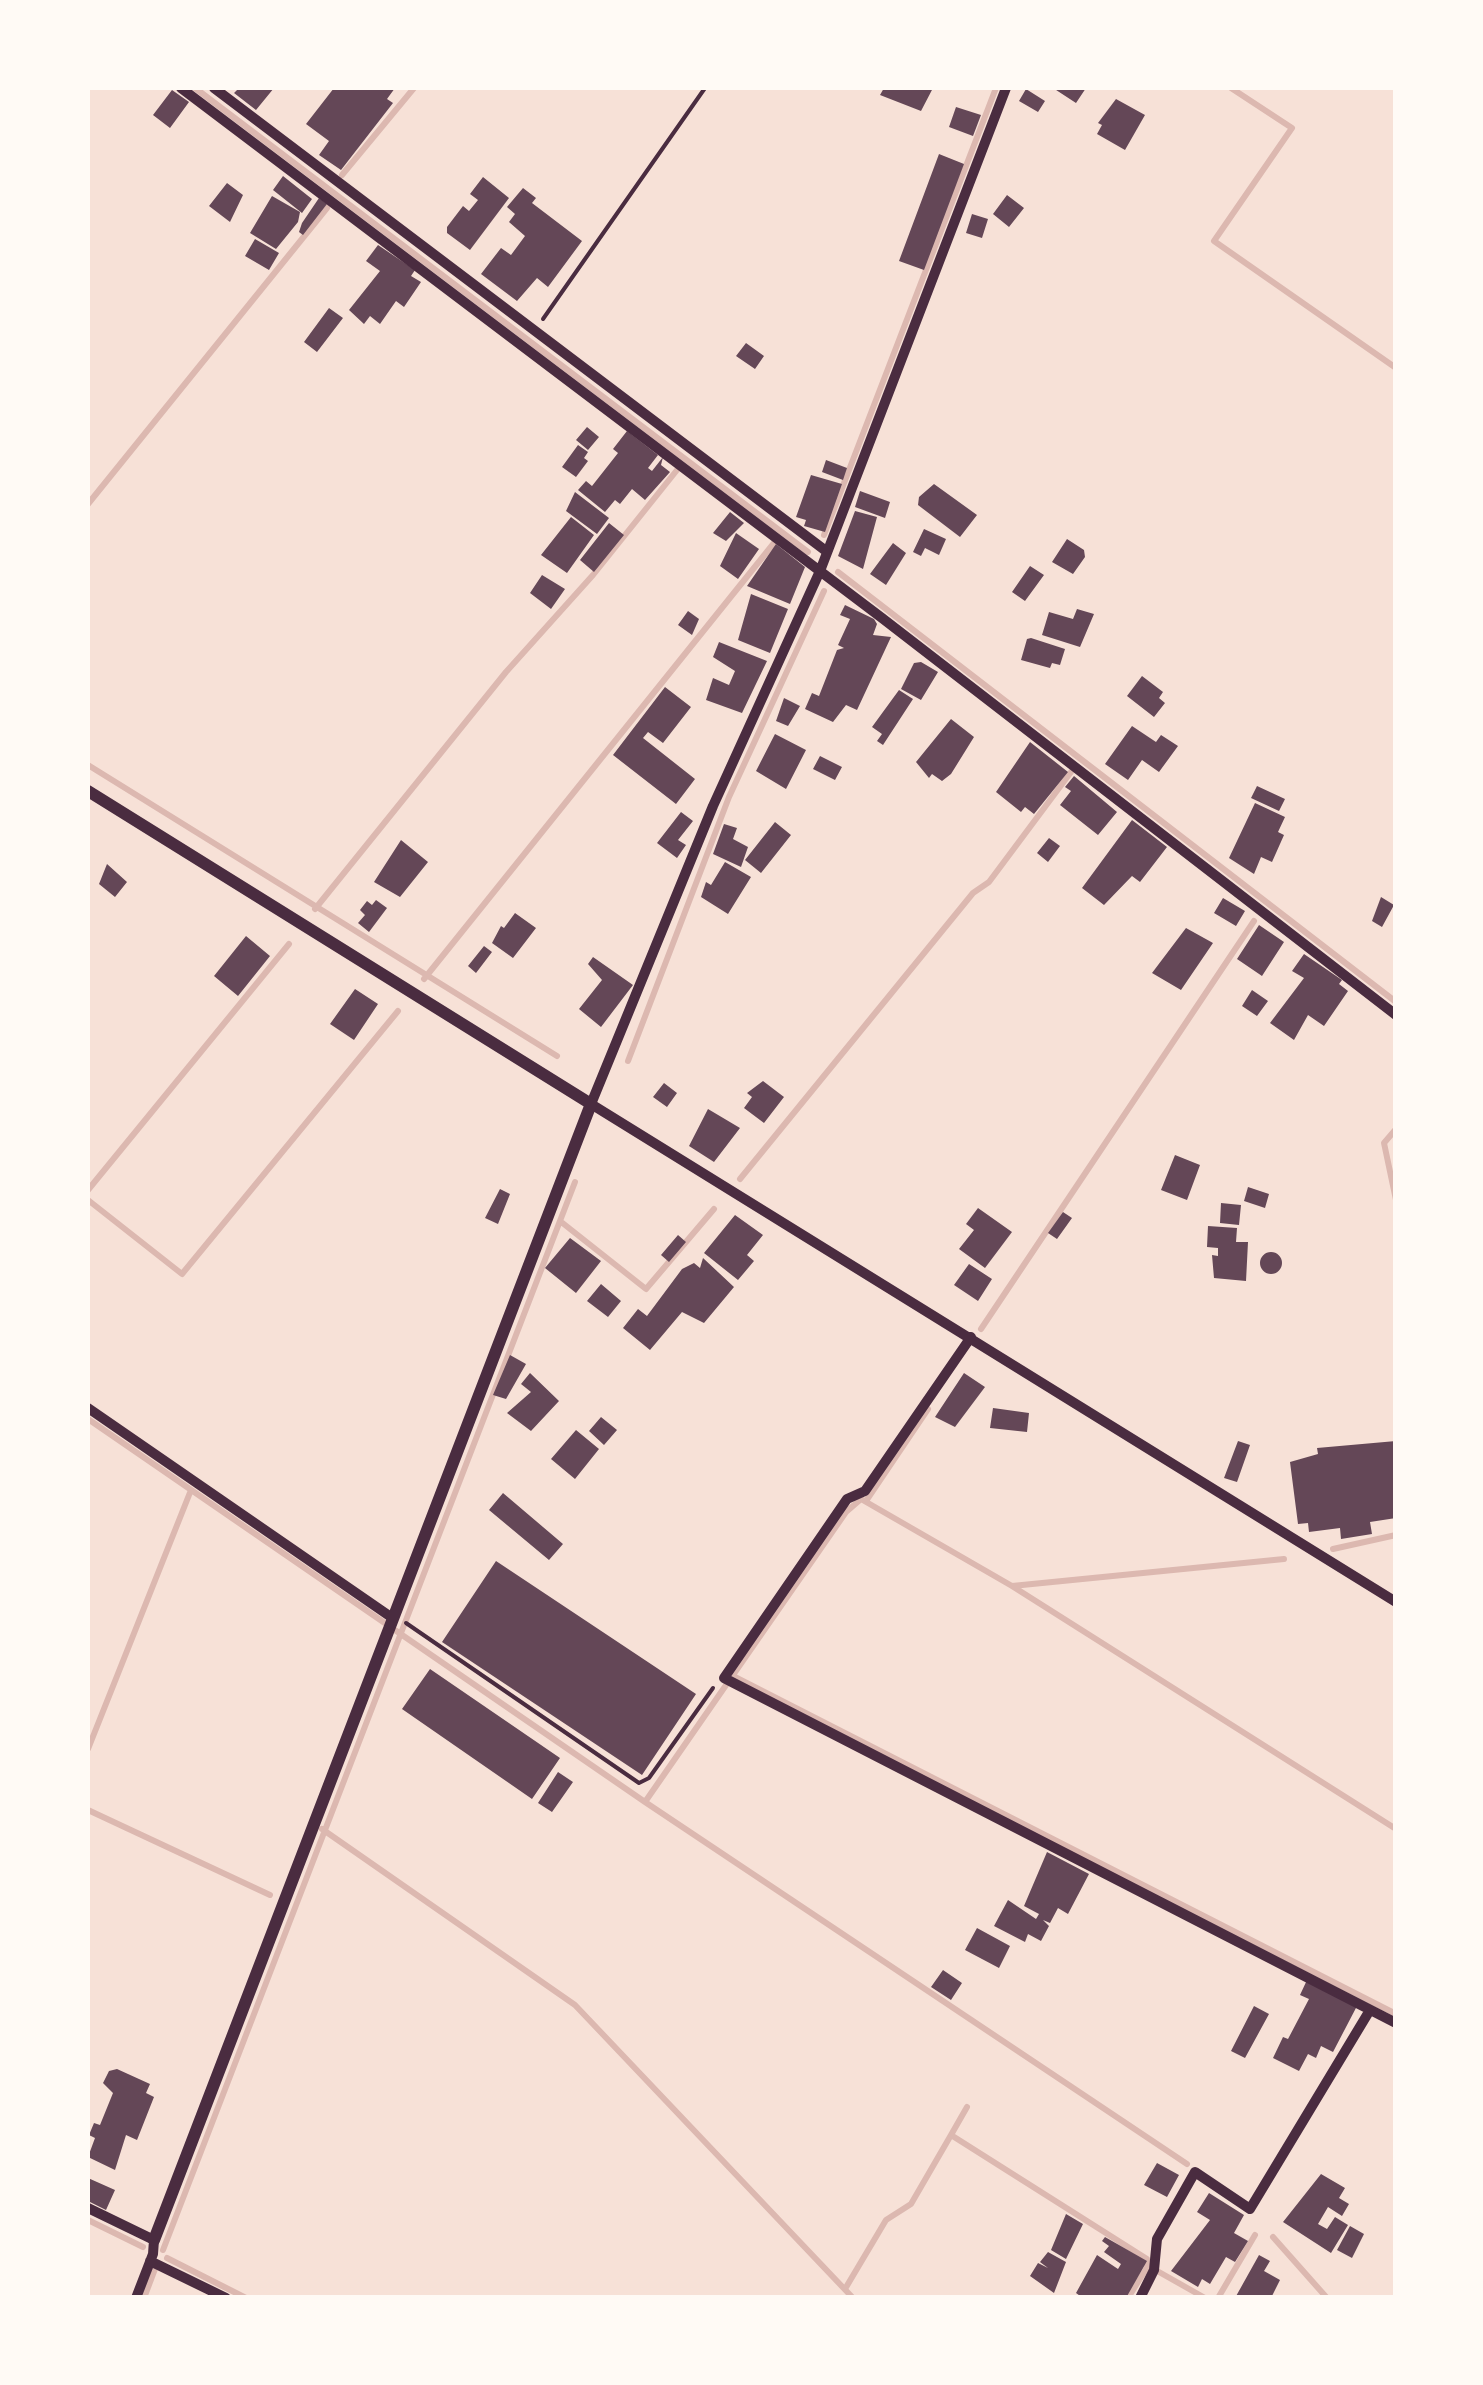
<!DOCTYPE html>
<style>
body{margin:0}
#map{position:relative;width:1483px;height:2385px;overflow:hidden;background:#f7e1d7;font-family:"PT Sans Narrow",sans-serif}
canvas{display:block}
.frame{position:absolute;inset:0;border:90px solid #fffaf5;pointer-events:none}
</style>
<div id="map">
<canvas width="1483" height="2385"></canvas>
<div class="frame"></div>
</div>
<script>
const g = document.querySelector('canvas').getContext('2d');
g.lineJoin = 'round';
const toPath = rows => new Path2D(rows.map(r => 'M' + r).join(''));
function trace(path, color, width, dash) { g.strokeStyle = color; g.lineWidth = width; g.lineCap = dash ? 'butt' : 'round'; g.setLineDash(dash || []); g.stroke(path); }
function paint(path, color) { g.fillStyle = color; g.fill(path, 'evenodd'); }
trace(toPath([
 [195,88,808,552],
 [1231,88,1292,128,1214,241,1396,368],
 [342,175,414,88],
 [88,504,327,208],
 [824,535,996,88],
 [838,572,1396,1002],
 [88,765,557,1056],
 [315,909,506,672,593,575,677,470],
 [424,979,774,543],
 [628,1061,729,797,824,591],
 [1396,1129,1384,1143,1396,1200],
 [740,1179,973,893,989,882,1071,772],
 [88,1190,289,944],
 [88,1200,182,1274,398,1011],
 [560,1221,646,1289,714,1209],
 [981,1329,1254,921],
 [88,1419,645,1802,1187,2164],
 [866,1501,928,1409],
 [1333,1549,1396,1535],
 [1012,1586,1396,1829],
 [733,1676,1396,2014],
 [88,1749,191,1490],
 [645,1802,846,1512,861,1499,1012,1586,1284,1559],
 [88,1810,270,1895],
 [322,1829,575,2005,853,2298],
 [951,2135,967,2107],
 [88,2220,143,2247],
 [1273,2237,1327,2298],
 [163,2250,575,1182],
 [167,2258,246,2298],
 [1159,2272,1205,2298],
 [845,2289,886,2220,911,2204,951,2135,1147,2259,1147,2265],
 [144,2298,155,2269],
 [1128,2298,1148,2266],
 [1218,2298,1255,2235]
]), '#dcb8b0', 6);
paint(toPath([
 [239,88,274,88,256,110,234,93],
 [334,88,395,88,387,99,393,103,341,170,319,155,329,141,306,124],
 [884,88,933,88,921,111,880,95],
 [1053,88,1086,88,1076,103],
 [1026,89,1045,101,1038,112,1019,101],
 [172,90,189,102,170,128,153,115],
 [1116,99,1145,115,1125,150,1097,134,1102,125,1098,123],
 [956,107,981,115,973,136,949,127],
 [939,154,964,164,924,270,899,261],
 [283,176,312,199,302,213,273,190],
 [483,177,509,198,470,250,447,233,447,227,463,206,469,211,478,200,470,194],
 [227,183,243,195,230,222,209,206],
 [523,188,536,198,532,203,582,241,548,287,537,278,517,301,481,274,501,248,511,255,525,236,509,222,515,214,507,207],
 [1007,195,1024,208,1009,227,993,214],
 [272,196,300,212,298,222,276,249,250,233],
 [319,198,327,204,303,235,299,232,302,223],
 [972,214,988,219,982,238,966,233],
 [255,239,279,253,269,270,245,256],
 [378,245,415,270,411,276,421,282,404,307,396,301,380,324,370,316,364,324,349,310,380,271,366,261],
 [329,308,343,318,317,352,304,342],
 [746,343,764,356,755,369,736,356],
 [587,427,599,437,588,450,576,440],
 [627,431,658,455,648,468,652,471,663,457,661,465,670,472,645,500,632,489,620,504,615,500,605,512,578,490,586,481,592,486,618,453,613,449],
 [578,445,588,452,584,458,588,461,576,477,562,467],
 [826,460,847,468,843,480,822,472],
 [811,475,842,484,825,532,804,526,806,520,796,517],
 [934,484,977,515,960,537,918,505,919,497],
 [860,491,890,502,885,518,855,507],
 [575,492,609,518,597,534,566,511],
 [855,511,877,517,863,569,838,556],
 [730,512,744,523,726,541,713,533],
 [571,517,594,535,567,573,541,555],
 [609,523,624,535,594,572,580,560],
 [924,529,946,539,939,555,925,548,921,556,913,552],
 [736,533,759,549,738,579,720,566],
 [1067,539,1084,550,1085,557,1073,574,1052,562],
 [893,543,906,553,886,585,870,574],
 [776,544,805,567,790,604,747,586],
 [1030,566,1044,575,1025,601,1012,592],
 [542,575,565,589,551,609,530,593],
 [751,594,788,609,770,653,738,640],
 [845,605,874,619,877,624,873,635,891,637,857,710,846,705,833,722,805,709,812,693,819,696,837,650,844,648,838,645,850,619,840,615],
 [1077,609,1094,614,1080,647,1042,635,1049,612,1073,619],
 [688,611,699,619,692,635,678,625],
 [1031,638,1065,649,1060,665,1052,663,1050,668,1021,660,1027,639],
 [719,642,767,661,742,713,706,700,713,678,729,685,735,671,713,657],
 [921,662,938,672,921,700,901,689,914,663],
 [1142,676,1163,692,1159,698,1165,703,1154,717,1127,696],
 [665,687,691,707,663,743,648,732,643,738,695,779,676,804,613,755],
 [899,690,913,699,883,745,877,741,882,734,872,727],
 [784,698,800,706,788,726,776,721],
 [951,719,974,737,951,774,942,781,932,774,929,778,916,762],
 [1132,726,1156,742,1161,735,1178,746,1159,772,1142,760,1128,780,1105,764],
 [775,734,806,750,786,789,756,771],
 [1030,742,1068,772,1034,814,1025,807,1021,812,996,792],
 [820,756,842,767,835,780,813,769],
 [1074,776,1117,812,1098,835,1060,805,1071,791,1065,787],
 [1257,786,1285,799,1279,811,1251,798],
 [1255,803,1285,817,1278,832,1284,835,1272,862,1261,857,1254,874,1229,858],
 [681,812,693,821,678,840,686,845,677,858,657,843],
 [1132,820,1167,847,1140,882,1132,876,1104,905,1082,888],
 [775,822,791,835,761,873,745,860],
 [724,824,737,828,733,839,748,847,741,867,713,854],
 [1049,838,1060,846,1048,862,1037,853],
 [401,840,428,862,400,897,374,882],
 [725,862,751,877,728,914,701,897,706,882,711,885],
 [107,864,127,882,115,897,99,884],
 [1381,897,1394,905,1382,927,1372,921],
 [1223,898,1245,911,1236,926,1214,913],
 [376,900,387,908,369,932,358,923,365,915,360,910,367,901,372,905],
 [515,913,536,928,513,958,492,943,501,926,504,928],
 [1259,925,1284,942,1262,976,1237,959],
 [1186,928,1213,943,1181,990,1152,973],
 [246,936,270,956,238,996,214,976],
 [484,946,492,952,476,973,468,966],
 [1304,954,1342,980,1339,984,1348,991,1324,1026,1308,1015,1294,1040,1270,1023,1304,978,1292,971],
 [593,957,633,985,601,1027,579,1009,602,980,588,964],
 [355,989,378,1004,354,1040,330,1024],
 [1252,990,1268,1001,1257,1016,1242,1006],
 [763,1081,784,1097,764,1123,744,1108,752,1097,747,1093],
 [664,1083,677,1093,667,1107,653,1097],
 [708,1109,740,1128,714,1162,689,1146],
 [1175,1155,1200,1165,1187,1200,1161,1190],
 [1248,1187,1269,1194,1265,1208,1244,1201],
 [500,1189,510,1194,498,1224,485,1218],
 [1221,1203,1241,1205,1239,1225,1220,1223],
 [978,1208,1012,1232,985,1268,959,1249,974,1230,966,1224],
 [1063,1212,1072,1218,1057,1239,1048,1233],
 [735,1215,763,1235,747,1255,754,1261,738,1280,704,1253],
 [1208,1226,1237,1228,1236,1242,1248,1242,1246,1281,1214,1278,1212,1255,1218,1256,1218,1248,1207,1247],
 [678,1235,686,1242,669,1262,661,1255],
 [570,1238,601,1261,576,1293,545,1268],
 '1260 1263a11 11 0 1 1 22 0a11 11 0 1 1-22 0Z',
 [703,1258,734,1287,704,1323,682,1312,650,1350,623,1328,638,1309,647,1316,682,1269,694,1263,700,1268],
 [969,1264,992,1279,978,1301,954,1285],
 [601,1284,621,1301,608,1317,587,1301],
 [510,1355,526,1364,506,1399,493,1395],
 [530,1373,559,1401,531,1431,507,1413,531,1392,521,1384],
 [964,1373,985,1387,955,1427,935,1417],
 [993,1408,1029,1413,1027,1432,990,1428],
 [601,1417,617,1430,604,1445,589,1431],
 [576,1430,599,1449,575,1479,551,1459],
 [1238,1441,1250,1445,1237,1482,1224,1478],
 [1396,1441,1396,1518,1370,1522,1372,1534,1341,1539,1340,1528,1309,1532,1308,1523,1298,1524,1290,1462,1318,1454,1317,1448],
 [503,1493,563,1544,549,1560,489,1510],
 [496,1561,696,1694,642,1775,442,1642],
 [430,1669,560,1758,532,1799,402,1709],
 [558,1772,573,1782,552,1812,538,1803],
 [1047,1852,1089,1874,1068,1914,1058,1908,1050,1923,1043,1920,1049,1926,1041,1941,1028,1934,1025,1942,994,1926,1008,1900,1036,1919,1039,1914,1024,1906],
 [977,1928,1010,1946,999,1968,965,1950],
 [943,1970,962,1983,951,2000,931,1987],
 [1307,1980,1357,2006,1333,2052,1321,2046,1316,2058,1308,2054,1299,2071,1273,2058,1283,2037,1288,2039,1309,1999,1300,1995],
 [1254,2006,1269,2014,1245,2058,1231,2051],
 [117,2069,150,2084,146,2093,154,2097,137,2140,126,2135,115,2170,88,2157,95,2138,89,2135,94,2123,100,2125,113,2093,103,2083,109,2071],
 [1157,2163,1179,2175,1167,2197,1144,2185],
 [1321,2174,1345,2188,1339,2198,1349,2204,1342,2216,1328,2207,1318,2224,1327,2229,1335,2217,1348,2225,1331,2253,1283,2222],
 [88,2178,115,2190,106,2210,88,2201],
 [1209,2193,1244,2215,1234,2233,1248,2241,1235,2262,1226,2257,1210,2284,1202,2279,1198,2287,1171,2271,1210,2220,1197,2212],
 [1066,2214,1083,2224,1066,2259,1051,2250],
 [1350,2226,1364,2234,1352,2258,1337,2250],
 [1105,2237,1147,2261,1126,2298,1083,2298,1076,2293,1097,2255,1118,2269,1121,2264,1104,2252,1109,2246,1102,2241],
 [1048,2252,1066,2262,1054,2293,1030,2276,1038,2263,1048,2268,1040,2262],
 [1259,2255,1270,2261,1264,2271,1280,2280,1271,2298,1235,2298]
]), '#644757');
trace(toPath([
 [543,319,705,88],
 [406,1623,639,1783,649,1778,713,1688]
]), '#4a2c40', 4);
trace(toPath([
 [181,88,882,618,1396,1015],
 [214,88,826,551],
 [1006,88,820,571,713,806,591,1104,1396,1602],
 [971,1337,865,1491,847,1499,724,1678,1396,2023],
 [88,1408,391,1617],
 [88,2208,154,2240,153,2254,136,2298],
 [150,2261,226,2298],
 [1140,2298,1154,2270,1157,2239,1195,2172,1250,2209,1370,2010]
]), '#4a2c40', 10);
trace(toPath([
 [88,791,591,1104,154,2240]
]), '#4a2c40', 12);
</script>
